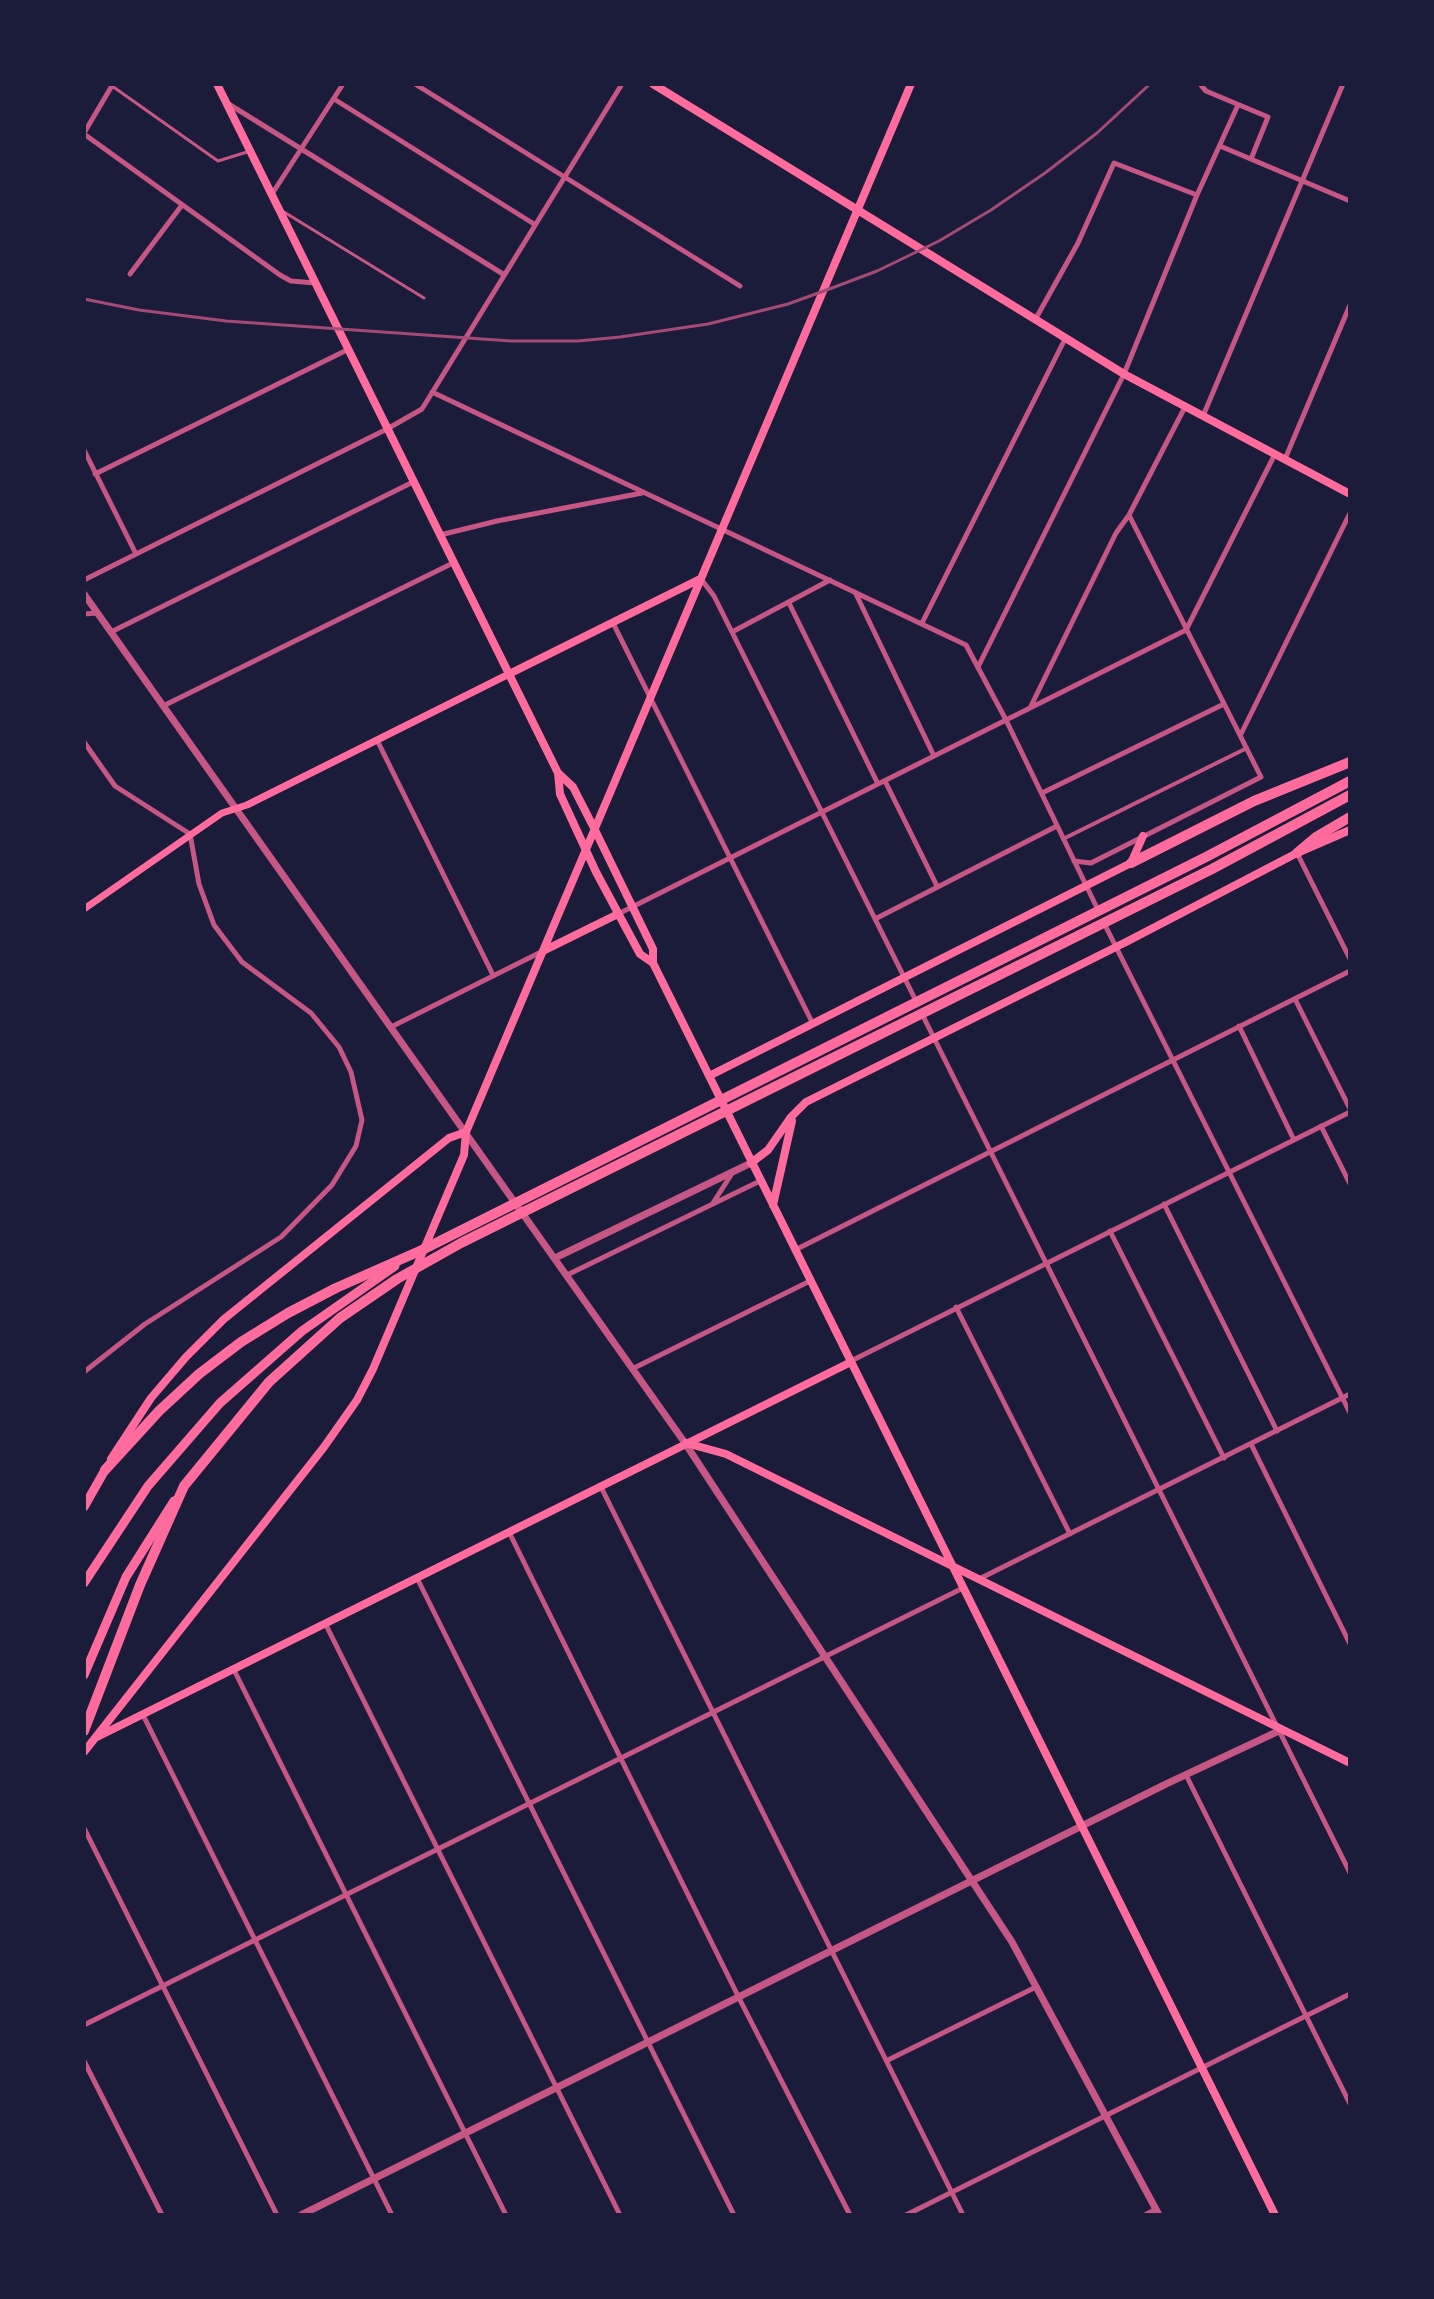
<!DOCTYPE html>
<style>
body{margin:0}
#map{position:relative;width:1434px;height:2299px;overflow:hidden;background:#1b1b3a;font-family:"Fira Sans",sans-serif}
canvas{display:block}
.frame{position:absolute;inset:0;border:86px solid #1b1b3a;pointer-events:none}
</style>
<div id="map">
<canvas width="1434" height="2299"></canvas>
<div class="frame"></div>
</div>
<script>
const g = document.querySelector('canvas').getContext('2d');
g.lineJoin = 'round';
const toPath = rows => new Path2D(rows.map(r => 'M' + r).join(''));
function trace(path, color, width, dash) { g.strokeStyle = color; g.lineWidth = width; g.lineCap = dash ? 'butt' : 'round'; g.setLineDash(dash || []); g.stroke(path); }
trace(toPath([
 [112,86,218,161,247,152],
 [284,212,424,298]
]), '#c65784', 3);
trace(toPath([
 [1063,839,1247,748]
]), '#c65784', 4);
trace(toPath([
 [415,84,740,286],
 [1200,84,1206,91,1268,117,1251,159],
 [334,99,534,224],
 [227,103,503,274],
 [84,133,113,84],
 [84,134,280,275,291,281,315,283],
 [1220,146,1350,201],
 [272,194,343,84],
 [130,274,182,205],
 [1035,320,1078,243,1114,163,1197,195],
 [432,392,966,645,1006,720,1098,910],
 [1203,416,1343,84],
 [84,450,136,554],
 [1285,459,1350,305],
 [95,474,349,349],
 [440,535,497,521,642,493],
 [701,579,714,596,916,1001],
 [84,580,387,429,422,409,622,84],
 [855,592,934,756],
 [789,603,878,784],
 [84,614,97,613],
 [613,623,813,1024],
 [922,623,1065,339],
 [111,632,413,482],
 [732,632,830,580],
 [978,667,1124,374,1197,195,1238,105],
 [163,706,453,563],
 [1030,708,1116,533,1129,515,1185,407],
 [1241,734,1350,513],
 [377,740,493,975],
 [84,742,115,786,190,834,199,884,214,925,242,962,311,1013,339,1047,351,1072,362,1120,356,1146,332,1185,281,1237,145,1324,84,1372],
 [885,781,937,886],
 [1042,793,1224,704],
 [1297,853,1350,959],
 [1074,861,1091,863,1261,777,1129,515],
 [618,914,1186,630,1275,454],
 [875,919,1057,826],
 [1104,923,1350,1413],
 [1295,999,1350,1109],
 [922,1014,1350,1873],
 [1239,1026,1294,1140],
 [391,1027,541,952],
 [1321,1126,1350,1184],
 [713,1203,731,1175],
 [1164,1204,1277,1431],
 [1110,1231,1224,1458],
 [795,1250,1350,971],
 [567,1275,760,1181],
 [956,1307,1070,1534],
 [851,1361,1350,1112],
 [632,1369,810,1281],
 [1251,1444,1350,1644],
 [601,1487,963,2215],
 [509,1532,739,1998,850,2215],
 [417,1578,734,2215],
 [979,1579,1350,1394],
 [325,1623,620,2215],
 [234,1670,506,2215],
 [143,1715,392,2215],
 [1186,1775,1350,2104],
 [84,1828,277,2215],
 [84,2025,963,1588],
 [888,2060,1036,1987],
 [84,2061,162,2215],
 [906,2215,1350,1994],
 [1145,2215,1156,2209]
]), '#c65784', 5);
trace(toPath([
 [84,594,685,1443,1012,1942,1159,2215],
 [555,1258,751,1163],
 [301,2215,1166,1784,1281,1730]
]), '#c65784', 7);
trace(toPath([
 [84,909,222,813,247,805,509,674]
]), '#ff6b9d', 7);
trace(toPath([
 [217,84,558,773,560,794,596,872,640,954,653,963],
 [653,84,1124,374,1350,494],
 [509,674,700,579],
 [558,773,573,787,594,828,653,949,653,963,1275,2215],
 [543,951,618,914],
 [709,1076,1131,863,1143,836],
 [751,1163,768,1150,791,1117,806,1102,1128,941,1297,853,1350,830],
 [773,1205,792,1121],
 [686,1443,726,1454,1350,1763],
 [111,1459,151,1398,186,1357,224,1319,449,1138,466,1132],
 [97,1737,851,1362],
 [84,1752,324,1447,357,1400,373,1369,464,1155,466,1132,911,84]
]), '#ff6b9d', 8);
trace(toPath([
 [84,1507,105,1470],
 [84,1583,148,1486,220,1403,302,1331,395,1266],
 [84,1675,126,1577,174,1501]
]), '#ff6b9d', 9);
trace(toPath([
 [1297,853,1316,837,1350,817],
 [1131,863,1254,801,1350,762],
 [105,1470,159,1411,199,1374,241,1342,288,1313,336,1288,422,1250,1206,857,1350,781],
 [84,1731,140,1585,184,1486,269,1382,340,1318,397,1279,461,1243,1212,869,1350,795]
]), '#ff6b9d', 10);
trace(toPath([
 [84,299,139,310,226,321,511,341,578,341,620,337,708,324,788,304,832,288,877,271,939,241,991,210,1045,173,1097,133,1150,84]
]), '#a44b75', 3);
</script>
